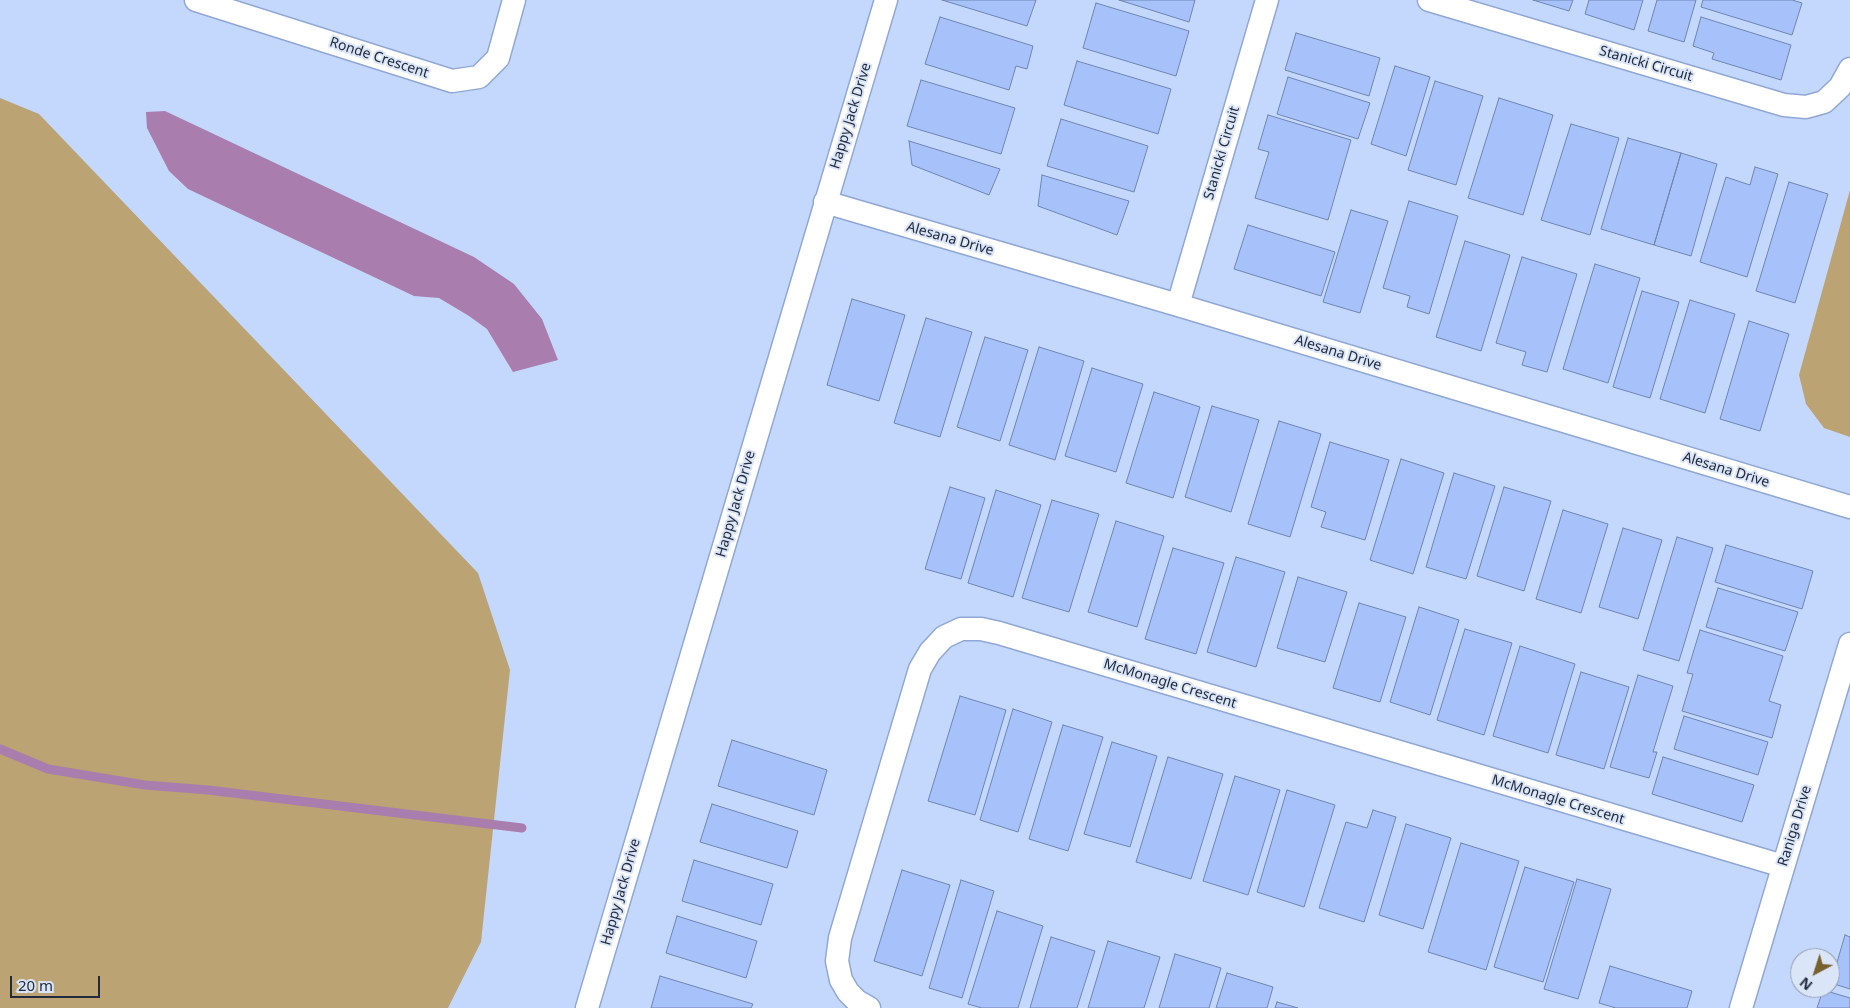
<!DOCTYPE html>
<style>
body{margin:0}
#map{position:relative;width:1850px;height:1008px;overflow:hidden;background:#c4d8fe;font-family:"Noto Sans",sans-serif}
canvas{display:block}
.north{position:absolute;left:1790px;top:948px;width:50px;height:50px;box-sizing:border-box;background:#dbe5f8;border:1px solid #919bae;border-radius:50%;rotate:220deg;font-size:14px;font-weight:700;line-height:20px;text-align:center;color:#222b3e}
.north::after{content:'';display:block;margin:auto;width:18px;height:22px;background:#786131;clip-path:polygon(50% 0,100% 100%,50% 72%,0 100%)}
.scale{position:absolute;left:10px;top:976px;width:90px;height:22px;box-sizing:border-box;border:2px solid #222b3e;border-top:0;padding-left:6px;font-size:15px;line-height:18px;white-space:nowrap;color:#222b3e;-webkit-text-stroke:4px #dbe5f8;paint-order:stroke}
</style>
<div id="map">
<canvas width="1850" height="1008"></canvas>
<div class="north">N</div>
<div class="scale">20 m</div>
</div>
<script>
const g = document.querySelector('canvas').getContext('2d');
g.lineJoin = 'round';
function paint(path, color) { g.fillStyle = color; g.fill(path, 'evenodd'); }
const toPath = rows => new Path2D(rows.map(r => 'M' + r).join(''));
function trace(path, color, width, dash) { g.strokeStyle = color; g.lineWidth = width; g.lineCap = dash ? 'butt' : 'round'; g.setLineDash(dash || []); g.stroke(path); }
function write(font, color, halo, rows, align = 'center') {
  g.font = font + ' "Noto Sans",sans-serif'; g.lineWidth = 4; g.setLineDash([]); g.textBaseline = 'middle'; g.strokeStyle = halo; g.fillStyle = color; for (const [text, x, y, turn = 0] of rows) {
    g.save(); g.translate(x, y); g.rotate((+turn || 0) * Math.PI / 180); g.textAlign = isNaN(turn) ? turn : align; if (halo) g.strokeText(text, 0, 0); g.fillText(text, 0, 0); g.restore();
  }
}
paint(toPath([
 [0,98,39,114,478,573,510,670,481,942,448,1008,0,1008],
 [1850,190,1850,437,1824,428,1806,404,1799,375]
]), '#bba373');
paint(toPath([
 [165,111,474,257,514,284,542,319,558,360,513,372,487,329,469,316,439,298,414,296,188,189,169,171,147,128,146,112]
]), '#a97dad');
trace(toPath([
 [0,749,48,769,145,785,208,790,522,828]
]), '#a97dad', 9);
const building = toPath([
 [942,0,1036,0,1027,26,942,0],
 [1119,0,1195,0,1189,22,1119,0],
 [1533,0,1573,0,1569,11,1533,0],
 [1589,0,1643,0,1634,30,1585,14,1589,0],
 [1657,0,1696,0,1684,42,1648,31,1657,0],
 [1703,0,1792,0,1802,3,1792,35,1701,7,1703,0],
 [1096,3,1189,31,1176,76,1083,48,1096,3],
 [940,17,1033,46,1027,69,1016,66,1009,90,925,64,940,17],
 [1701,17,1791,45,1781,80,1712,59,1714,53,1693,46,1701,17],
 [1296,33,1380,58,1369,96,1285,70,1296,33],
 [1077,61,1171,89,1158,134,1064,105,1077,61],
 [1395,66,1430,77,1406,156,1371,144,1395,66],
 [1288,77,1370,103,1358,139,1277,114,1288,77],
 [921,80,1015,108,1001,154,907,126,921,80],
 [1435,81,1483,96,1456,185,1408,170,1435,81],
 [1499,98,1553,115,1523,215,1468,198,1499,98],
 [1268,115,1351,140,1328,220,1255,198,1269,152,1258,149,1268,115],
 [1061,119,1148,146,1134,192,1047,166,1061,119],
 [1571,124,1619,138,1590,235,1541,220,1571,124],
 [1628,138,1681,153,1654,245,1601,229,1628,138],
 [909,141,1000,169,989,195,912,165,909,141],
 [1681,153,1717,164,1691,256,1654,245,1681,153],
 [1755,167,1778,174,1747,277,1700,262,1726,177,1750,185,1755,167],
 [1042,175,1129,201,1117,235,1038,206,1042,175],
 [1789,182,1828,194,1795,303,1756,291,1789,182],
 [1409,201,1458,216,1429,314,1407,307,1410,296,1383,288,1409,201],
 [1351,210,1388,221,1360,313,1323,302,1351,210],
 [1248,225,1335,252,1321,296,1234,269,1248,225],
 [1465,241,1510,255,1481,351,1436,337,1465,241],
 [1522,257,1577,274,1547,372,1522,365,1526,352,1496,343,1522,257],
 [1595,264,1640,278,1608,383,1563,369,1595,264],
 [1642,291,1679,302,1650,398,1613,387,1642,291],
 [852,299,905,315,879,401,827,385,852,299],
 [1690,300,1735,314,1705,413,1660,399,1690,300],
 [926,318,972,332,940,437,894,423,926,318],
 [1749,321,1789,334,1760,431,1720,419,1749,321],
 [985,337,1028,350,1000,441,957,427,985,337],
 [1039,347,1084,361,1055,460,1009,445,1039,347],
 [1092,368,1143,384,1116,472,1065,456,1092,368],
 [1154,392,1200,407,1173,498,1126,483,1154,392],
 [1212,406,1259,420,1231,512,1185,497,1212,406],
 [1279,421,1321,434,1290,537,1248,524,1279,421],
 [1330,442,1389,460,1365,540,1321,527,1326,512,1311,507,1330,442],
 [1401,459,1444,473,1413,574,1370,560,1401,459],
 [1454,473,1495,486,1466,579,1426,567,1454,473],
 [950,487,985,498,961,579,925,569,950,487],
 [1504,487,1551,501,1524,591,1477,576,1504,487],
 [996,490,1041,505,1013,597,968,583,996,490],
 [1052,500,1099,514,1069,612,1022,598,1052,500],
 [1563,510,1608,524,1581,613,1536,599,1563,510],
 [1116,521,1164,536,1137,627,1088,612,1116,521],
 [1623,528,1662,540,1638,619,1599,607,1623,528],
 [1677,537,1713,548,1679,661,1643,650,1677,537],
 [1726,545,1813,571,1802,609,1715,582,1726,545],
 [1173,548,1224,563,1196,654,1145,639,1173,548],
 [1236,557,1285,572,1256,667,1207,652,1236,557],
 [1298,577,1347,592,1325,662,1277,648,1298,577],
 [1718,588,1798,612,1785,651,1706,627,1718,588],
 [1359,603,1406,617,1380,702,1333,688,1359,603],
 [1419,607,1459,620,1430,715,1390,702,1419,607],
 [1465,629,1512,643,1484,735,1437,720,1465,629],
 [1700,630,1783,656,1769,701,1781,705,1772,738,1682,711,1693,674,1687,673,1700,630],
 [1520,646,1575,664,1548,753,1493,736,1520,646],
 [1581,672,1629,687,1604,769,1556,755,1581,672],
 [1638,675,1673,686,1653,752,1657,752,1649,778,1610,767,1638,675],
 [960,696,1006,710,975,815,928,801,960,696],
 [1013,709,1052,722,1018,832,980,820,1013,709],
 [1684,716,1768,742,1758,775,1674,749,1684,716],
 [1063,725,1103,737,1068,851,1029,839,1063,725],
 [732,740,827,770,814,815,718,786,732,740],
 [1112,742,1157,756,1130,847,1084,834,1112,742],
 [1168,757,1223,774,1191,879,1136,862,1168,757],
 [1663,757,1754,785,1742,822,1652,794,1663,757],
 [1235,776,1280,790,1248,895,1203,881,1235,776],
 [1287,790,1335,805,1304,907,1257,892,1287,790],
 [712,804,798,831,787,868,700,842,712,804],
 [1373,810,1396,817,1364,922,1319,908,1346,822,1367,828,1373,810],
 [1406,824,1451,838,1423,929,1379,915,1406,824],
 [1461,843,1519,861,1486,970,1428,952,1461,843],
 [694,860,773,884,761,925,682,901,694,860],
 [1525,867,1574,882,1543,982,1494,967,1525,867],
 [902,870,950,885,922,976,874,961,902,870],
 [1577,879,1611,889,1578,999,1544,989,1577,879],
 [961,880,994,891,962,998,929,988,961,880],
 [997,911,1043,926,1018,1008,982,1008,968,1004,997,911],
 [677,916,757,941,746,978,666,953,677,916],
 [1845,935,1850,937,1850,989,1831,983,1845,935],
 [1051,937,1095,951,1077,1008,1030,1008,1051,937],
 [1108,941,1160,957,1144,1008,1088,1008,1108,941],
 [1175,954,1221,968,1209,1008,1159,1008,1175,954],
 [1610,966,1692,991,1687,1008,1616,1008,1599,1003,1610,966],
 [1227,973,1273,987,1267,1008,1216,1008,1227,973],
 [660,976,753,1004,751,1008,651,1008,660,976],
 [1823,990,1850,998,1850,1008,1817,1008,1823,990],
 [1277,1002,1298,1008,1275,1008,1277,1002]
]);
paint(building, '#a7c2fb');
trace(building, '#6f85b1', 1);
const street = toPath([
 [196,0,452,81,479,77,498,58,514,0],
 [1429,0,1784,105,1806,107,1824,102,1840,87,1850,69],
 [825,202,1178,305,1850,507],
 [1178,305,1267,0],
 [587,1008,886,0],
 [869,1008,857,1001,848,992,841,980,837,961,840,938,920,669,930,652,944,637,961,629,981,629,999,633,1783,866],
 [1741,1008,1850,644]
]);
trace(street, '#90a7d5', 25);
trace(street, '#fff', 22);
write('14px', '#222b3e', '#dbe5f8', [
 ["Ronde Crescent",379,58,18],
 ["Stanicki Circuit",1646,64,16],
 ["Happy Jack Drive",851,116,-73],
 ["Stanicki Circuit",1222,153,-74],
 ["Alesana Drive",950,239,16],
 ["Alesana Drive",1338,353,17],
 ["Alesana Drive",1726,470,17],
 ["Happy Jack Drive",736,504,-74],
 ["McMonagle Crescent",1170,684,17],
 ["McMonagle Crescent",1558,800,17],
 ["Raniga Drive",1795,826,-73],
 ["Happy Jack Drive",621,892,-74]
]);
</script>
